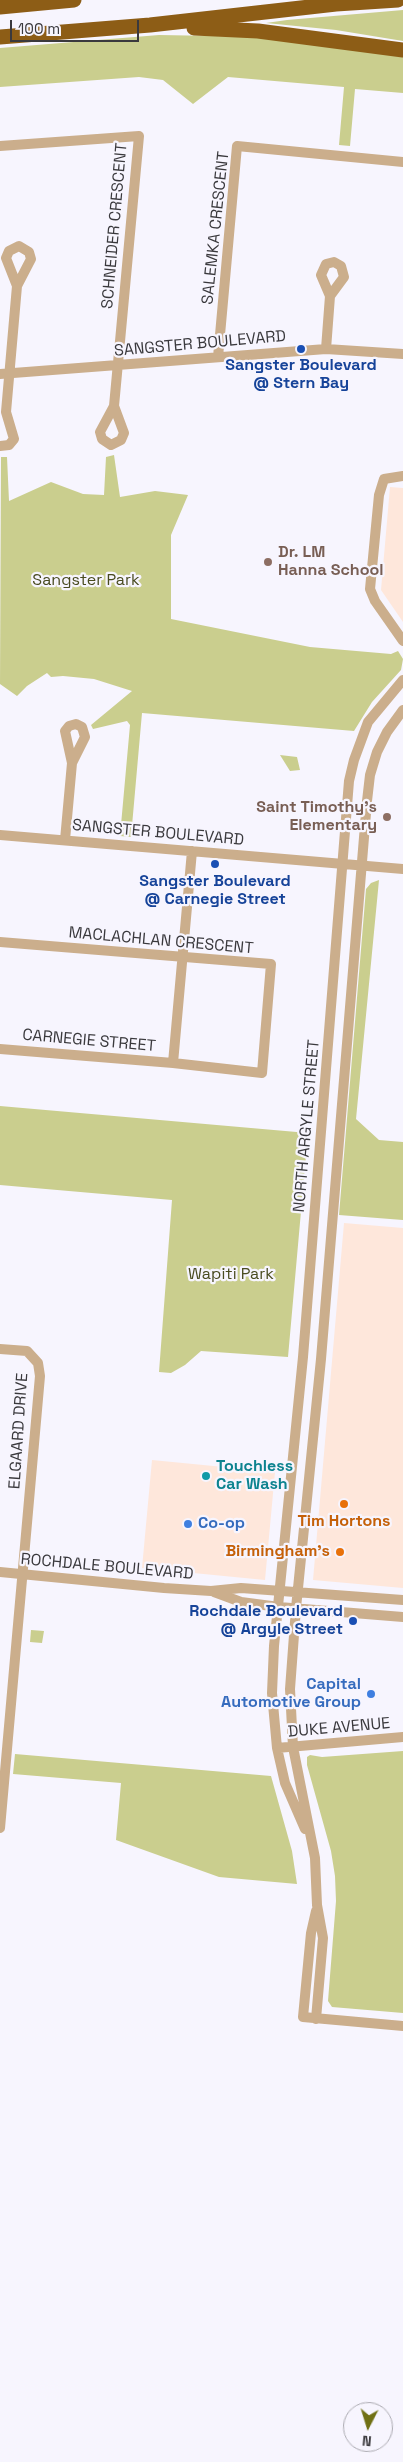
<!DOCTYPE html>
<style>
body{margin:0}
#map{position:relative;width:403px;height:2462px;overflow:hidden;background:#f7f5fe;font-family:"Space Grotesk",sans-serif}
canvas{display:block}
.north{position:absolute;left:343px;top:2402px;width:50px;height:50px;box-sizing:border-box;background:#f7f5fe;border:1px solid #abaab1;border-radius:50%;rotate:185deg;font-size:14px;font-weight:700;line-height:20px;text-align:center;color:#3a393d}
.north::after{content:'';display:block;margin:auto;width:18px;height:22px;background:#707014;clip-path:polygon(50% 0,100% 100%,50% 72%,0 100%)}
.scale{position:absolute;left:10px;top:20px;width:129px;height:22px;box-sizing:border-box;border:2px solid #3a393d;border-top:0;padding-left:6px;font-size:15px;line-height:18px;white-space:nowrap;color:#3a393d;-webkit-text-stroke:4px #f7f5fe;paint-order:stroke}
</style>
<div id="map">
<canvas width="403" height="2462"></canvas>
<div class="north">N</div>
<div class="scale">100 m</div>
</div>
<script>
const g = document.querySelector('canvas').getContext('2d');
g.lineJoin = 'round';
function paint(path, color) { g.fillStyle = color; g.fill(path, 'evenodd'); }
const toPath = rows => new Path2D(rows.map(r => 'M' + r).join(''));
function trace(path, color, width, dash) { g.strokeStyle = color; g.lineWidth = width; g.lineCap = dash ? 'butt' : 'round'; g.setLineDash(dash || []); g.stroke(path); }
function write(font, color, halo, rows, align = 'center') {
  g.font = font + ' "Space Grotesk",sans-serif'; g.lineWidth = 4.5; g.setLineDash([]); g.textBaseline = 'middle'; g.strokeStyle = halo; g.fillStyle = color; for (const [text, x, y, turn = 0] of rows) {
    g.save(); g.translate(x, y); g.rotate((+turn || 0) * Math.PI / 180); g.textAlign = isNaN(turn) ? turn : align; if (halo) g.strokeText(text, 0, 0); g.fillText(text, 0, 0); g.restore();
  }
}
paint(toPath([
 [390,487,403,488,403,622,381,590],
 [344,1223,403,1228,403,1588,313,1580],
 [152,1460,275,1472,265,1580,142,1568]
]), '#fee7db');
paint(toPath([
 [403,10,403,41,336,30,266,23,287,20],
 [159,35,273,37,403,57,403,93,355,89,350,146,339,145,344,87,228,77,193,104,163,80,139,77,0,87,0,48],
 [114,455,120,497,155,491,188,495,171,535,171,619,310,647,391,654,398,651,403,659,401,670,372,702,354,731,142,713,131,837,120,836,130,725,127,721,93,729,91,725,132,691,94,679,63,676,51,677,47,673,27,686,17,696,0,684,1,457,7,457,9,501,51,482,83,494,104,495,106,457],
 [280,755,297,757,300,770,290,771],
 [379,880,356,1119,379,1140,403,1142,403,1220,339,1215,366,889,371,883],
 [0,1106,308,1133,288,1357,201,1351,185,1365,171,1373,159,1372,172,1200,0,1185],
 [31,1630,44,1631,42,1643,30,1642],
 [403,1751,403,2013,332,2007,328,2001,336,1901,335,1876,331,1851,307,1765,307,1757,310,1755,322,1757],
 [15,1754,271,1776,292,1851,297,1884,219,1877,116,1840,121,1783,13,1774]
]), '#cace8e');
trace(toPath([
 [0,146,139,136,114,406,124,433,121,440,111,445,102,439,100,432,114,406],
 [326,349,330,296,321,275,326,264,334,262,341,266,344,277,330,296],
 [218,357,237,146,403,162],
 [0,374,326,349,403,354],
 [0,446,9,445,14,439,6,412,17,286,31,259,29,252,19,246,9,251,6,258,17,286],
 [403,476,384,479,379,495,370,589,375,601,403,641],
 [0,835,403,869],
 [65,840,72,763,65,731,69,726,76,724,82,727,85,737,72,763],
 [0,942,271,964,262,1073,173,1063],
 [0,1049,173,1063,192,851],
 [0,1349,27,1351,38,1363,40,1376,0,1828],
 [0,1572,164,1588,211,1591,241,1588,403,1600],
 [214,1592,241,1602,279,1607,403,1617],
 [277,1748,403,1737],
 [305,1829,285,1783,277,1748,272,1693,274,1646,303,1357,349,781,354,760,368,722,403,680],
 [316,1911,311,1933,303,2017,403,2026],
 [316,2019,323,1938,317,1905,315,1858,293,1747,290,1689,296,1608,321,1359,367,801,370,775,377,752,387,732,403,710]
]), '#cbae8c', 10);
trace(toPath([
 [0,7,74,0],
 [194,28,258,31,403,50],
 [0,37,150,25,336,4,398,0]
]), '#8d5d16', 15);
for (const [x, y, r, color] of [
 [301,349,5,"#1a4fb4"],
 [268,562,5,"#8d6e63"],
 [387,817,5,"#8d6e63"],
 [215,864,5,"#1a4fb4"],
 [206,1476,5,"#0f9aa8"],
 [344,1504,5,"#e8710a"],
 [188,1524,5,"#3f7fe0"],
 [340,1552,5,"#e8710a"],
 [353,1621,5,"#1a4fb4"],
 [371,1694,5,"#3f7fe0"]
]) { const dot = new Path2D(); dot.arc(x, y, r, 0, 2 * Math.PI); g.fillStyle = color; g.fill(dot); trace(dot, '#f7f5fe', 2); }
write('16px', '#3a393d', '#f7f5fe', [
 ["SCHNEIDER CRESCENT",115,226,-85],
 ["SALEMKA CRESCENT",216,228,-84],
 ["SANGSTER BOULEVARD",200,344,-5],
 ["SANGSTER BOULEVARD",158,833,5],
 ["MACLACHLAN CRESCENT",161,941,5],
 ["CARNEGIE STREET",89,1041,5],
 ["NORTH ARGYLE STREET",307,1126,-85],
 ["ELGAARD DRIVE",19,1431,-86],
 ["ROCHDALE BOULEVARD",107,1567,5],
 ["DUKE AVENUE",339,1728,-5]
]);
write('bold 16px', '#164399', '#f7f5fe', [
 ["Sangster Boulevard",301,366],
 ["@ Stern Bay",301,384],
 ["Sangster Boulevard",215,882],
 ["@ Carnegie Street",215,900],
 ["Rochdale Boulevard",343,1612,"right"],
 ["@ Argyle Street",343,1630,"right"]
]);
write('bold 16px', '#785e54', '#f7f5fe', [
 ["Dr. LM",278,553],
 ["Hanna School",278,571],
 ["Saint Timothy's",377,808,"right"],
 ["Elementary",377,826,"right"]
], 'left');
write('16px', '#494b20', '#f7f5fe', [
 ["Sangster Park",86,581],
 ["Wapiti Park",231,1275]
]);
write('bold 16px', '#0d838f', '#f7f5fe', [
 ["Touchless",216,1467],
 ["Car Wash",216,1485]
], 'left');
write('bold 16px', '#c56008', '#f7f5fe', [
 ["Tim Hortons",344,1522],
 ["Birmingham's",330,1552,"right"]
]);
write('bold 16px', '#366cbe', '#f7f5fe', [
 ["Co-op",198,1524],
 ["Capital",361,1685,"right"],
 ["Automotive Group",361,1703,"right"]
], 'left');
</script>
